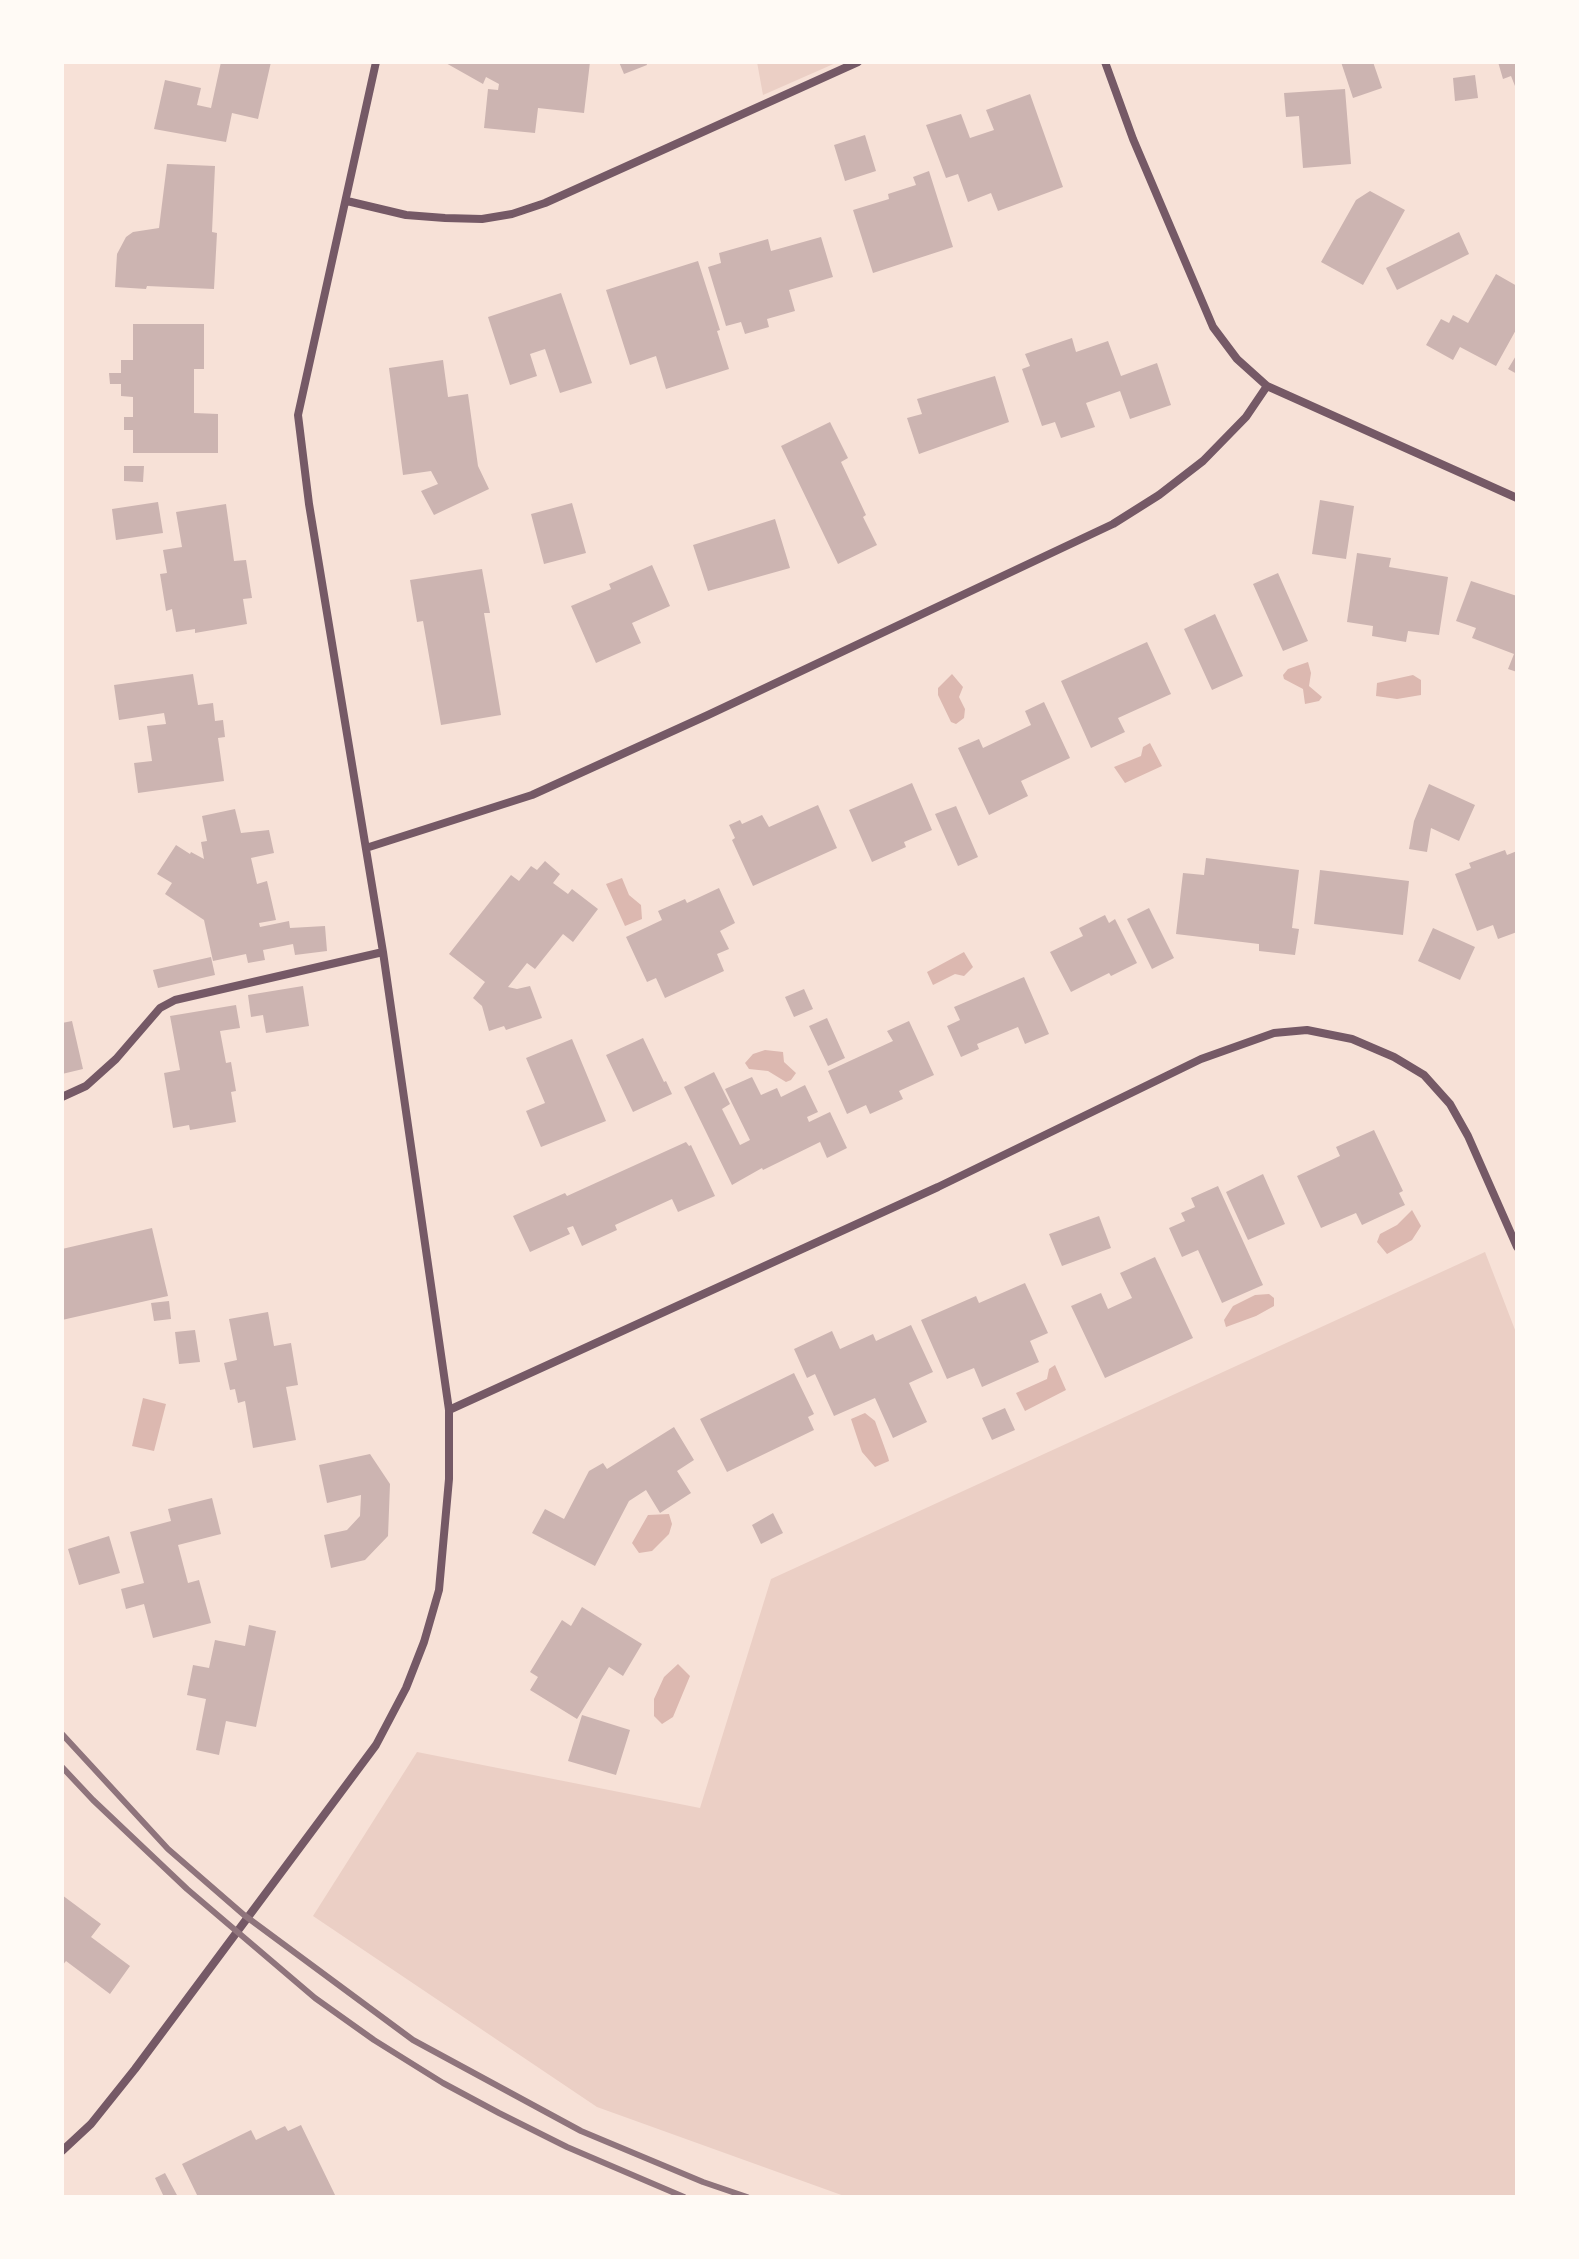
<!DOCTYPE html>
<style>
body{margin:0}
#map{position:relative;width:1579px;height:2259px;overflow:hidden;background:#f7e1d7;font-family:"Public Sans",sans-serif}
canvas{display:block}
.frame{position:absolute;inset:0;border:64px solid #fffaf5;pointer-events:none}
</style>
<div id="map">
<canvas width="1579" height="2259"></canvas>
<div class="frame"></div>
</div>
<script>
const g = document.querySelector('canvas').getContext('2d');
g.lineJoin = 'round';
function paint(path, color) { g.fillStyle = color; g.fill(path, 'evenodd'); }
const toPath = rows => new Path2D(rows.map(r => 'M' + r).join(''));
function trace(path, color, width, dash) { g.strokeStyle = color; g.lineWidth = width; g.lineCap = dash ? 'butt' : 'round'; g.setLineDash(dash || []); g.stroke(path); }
paint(toPath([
 [757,62,838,62,763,95],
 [1485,1252,1517,1335,1517,2197,847,2197,597,2107,313,1916,417,1752,700,1808,771,1579]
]), '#ebcfc5');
paint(toPath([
 [1308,662,1311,673,1309,686,1322,697,1319,701,1305,704,1303,689,1284,679,1283,675,1288,669],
 [952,674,963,687,959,697,965,709,964,718,956,724,951,722,938,695,938,688],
 [1413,675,1421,680,1421,695,1397,699,1376,696,1377,683],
 [1150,743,1162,766,1125,783,1114,767,1141,756,1143,747],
 [622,878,629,895,641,905,642,919,625,926,606,884],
 [964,952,973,967,964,976,955,974,933,985,927,972],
 [765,1050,783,1052,784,1062,796,1073,791,1080,786,1082,768,1071,749,1069,745,1063,753,1054],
 [1412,1210,1421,1226,1412,1240,1387,1254,1377,1242,1380,1234,1397,1225],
 [1269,1294,1274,1298,1274,1306,1256,1316,1226,1327,1224,1320,1233,1306,1255,1295],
 [1055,1365,1066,1390,1025,1411,1016,1393,1047,1379,1049,1369],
 [143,1398,166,1404,154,1451,132,1446],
 [865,1413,875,1421,888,1457,889,1461,875,1467,862,1452,851,1419],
 [669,1514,672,1524,669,1534,652,1551,639,1553,632,1543,648,1515],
 [678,1664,690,1676,673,1717,662,1724,654,1716,654,1699,664,1677]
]), '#dcb8b0');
paint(toPath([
 [221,62,271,62,258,119,232,113,226,142,154,129,165,80,201,88,197,105,211,108],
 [444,62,590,62,584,113,538,108,535,133,484,128,488,89,498,90,499,84,486,77,483,84],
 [619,62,646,62,647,65,624,74],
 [1341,62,1373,62,1382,88,1353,98],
 [1498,62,1517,62,1517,91,1511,76,1503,79],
 [1475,75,1478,98,1455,101,1453,78],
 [1345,89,1351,164,1303,168,1299,116,1286,117,1284,93],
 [1030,94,1063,187,998,211,991,193,968,202,958,174,946,178,926,125,961,114,970,138,994,130,986,110],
 [865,135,876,171,845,181,834,145],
 [167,164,215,166,212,232,217,233,214,289,147,286,146,289,115,287,117,254,126,237,133,232,159,228],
 [929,171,953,247,873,273,853,210,889,199,888,194,916,185,913,177],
 [1370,191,1405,210,1363,285,1321,262,1356,200],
 [1459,232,1469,254,1397,290,1386,268],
 [821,237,833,277,789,290,795,311,767,319,769,327,745,334,741,322,726,326,708,267,721,263,719,253,768,239,771,251],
 [698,261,720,330,717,331,729,369,666,389,656,356,630,365,606,290],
 [1496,274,1517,286,1517,328,1496,366,1460,347,1453,360,1426,345,1441,319,1449,323,1453,315,1468,323],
 [561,293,592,383,560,393,545,349,530,354,537,376,510,385,488,317],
 [133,324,204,324,204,369,194,369,194,413,218,414,218,453,133,453,133,430,124,430,124,417,133,417,133,397,121,396,121,384,110,384,109,373,121,373,121,360,133,360],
 [1072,338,1076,352,1108,341,1121,376,1157,363,1171,405,1130,419,1120,391,1086,403,1095,427,1061,438,1055,422,1042,426,1022,369,1030,366,1025,354],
 [1517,354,1517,374,1508,369],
 [443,360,448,397,468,394,478,466,489,489,434,515,421,491,438,484,431,471,403,475,389,368],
 [995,376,1009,422,919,454,907,418,922,414,917,399],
 [830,422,848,458,841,462,866,515,863,517,877,545,838,564,781,446],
 [124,466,144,466,143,482,124,481],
 [1320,500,1354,506,1346,559,1312,554],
 [158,502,163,533,116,540,112,509],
 [572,503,586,553,544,564,531,514],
 [226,504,234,561,246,560,252,598,243,599,247,624,195,633,195,629,176,632,172,609,166,611,160,574,167,573,163,550,182,547,176,512],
 [775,519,790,568,708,591,693,545],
 [1357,553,1391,558,1389,567,1448,577,1439,635,1408,631,1406,642,1372,636,1373,626,1347,622],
 [652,565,670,606,632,623,641,643,596,663,571,606,611,589,609,584],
 [482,569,490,613,484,613,501,715,441,725,423,621,417,622,410,580],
 [1278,573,1308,641,1283,651,1253,584],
 [1471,581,1517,596,1517,672,1508,669,1514,654,1472,638,1476,628,1456,621],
 [1215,614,1243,676,1212,690,1184,629],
 [1147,642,1171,694,1118,718,1125,732,1091,748,1061,681],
 [193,674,198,705,213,703,215,721,223,720,225,737,218,738,224,781,138,793,134,763,152,761,147,726,166,724,164,713,119,720,114,685],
 [1044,702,1070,758,1021,781,1028,796,989,815,958,748,979,739,983,748,1031,725,1025,711],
 [912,783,932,830,904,842,906,847,872,862,849,810],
 [1429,784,1475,805,1459,841,1431,828,1427,852,1409,849,1414,821],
 [818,805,837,848,753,886,732,840,735,838,729,825,740,820,742,824,762,815,769,827],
 [956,806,978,857,958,866,935,814],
 [235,809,241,833,269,830,274,853,251,858,257,884,267,881,276,920,259,923,260,927,289,921,290,928,325,926,327,951,295,955,293,944,263,950,265,960,248,963,246,954,213,961,204,920,165,894,172,883,157,874,176,845,190,854,191,852,204,859,201,842,207,841,202,816],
 [1505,850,1507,855,1517,851,1517,932,1498,939,1493,925,1477,931,1455,874,1471,868,1469,863],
 [1206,858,1299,870,1292,928,1299,929,1295,955,1259,951,1259,944,1176,934,1183,873,1204,875],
 [545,861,560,874,553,883,568,894,572,889,598,909,573,942,563,934,535,969,527,963,508,987,517,989,530,986,542,1018,506,1030,504,1026,489,1031,482,1006,473,998,485,982,449,954,511,875,519,881,531,866,537,870],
 [1320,870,1409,881,1403,935,1314,924],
 [719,888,735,923,720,931,729,949,717,954,724,971,665,998,656,978,647,982,626,937,662,920,658,911,685,899,687,903],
 [1149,908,1174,958,1152,969,1127,919],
 [1105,915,1109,923,1115,919,1137,963,1111,976,1109,973,1071,992,1050,952,1083,936,1079,928],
 [1433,928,1475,947,1460,980,1418,961],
 [211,957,215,975,158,988,153,970],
 [1024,977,1049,1034,1025,1044,1018,1027,977,1044,979,1049,961,1057,947,1026,960,1020,954,1007],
 [303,986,309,1026,266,1033,263,1015,251,1017,248,995],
 [804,989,813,1009,794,1017,785,997],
 [236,1005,240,1028,220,1031,226,1063,231,1062,236,1091,231,1092,236,1122,190,1130,189,1125,173,1128,164,1073,180,1070,170,1016],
 [827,1018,845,1058,828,1066,809,1026],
 [72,1021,83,1069,62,1074,62,1023],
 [909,1021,934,1075,899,1091,903,1099,870,1114,866,1105,847,1114,828,1071,893,1041,887,1031],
 [643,1038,664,1082,666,1081,672,1094,633,1112,606,1055],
 [572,1039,606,1121,541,1147,526,1111,545,1103,526,1058],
 [714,1072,730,1104,722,1109,740,1145,750,1140,725,1089,752,1077,761,1095,777,1088,781,1097,805,1085,818,1112,807,1117,809,1122,830,1112,847,1148,827,1158,820,1142,763,1170,762,1168,732,1185,684,1087],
 [1374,1130,1403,1191,1399,1193,1405,1205,1362,1225,1356,1213,1321,1228,1297,1176,1340,1156,1336,1147],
 [686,1142,689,1146,691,1145,715,1196,678,1212,672,1199,615,1225,617,1230,582,1246,573,1226,567,1228,570,1234,530,1252,513,1216,565,1193,567,1196],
 [1263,1174,1285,1224,1248,1240,1226,1192],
 [1218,1186,1263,1285,1222,1303,1198,1250,1182,1257,1169,1228,1185,1221,1181,1213,1195,1207,1191,1198],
 [1099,1216,1111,1248,1062,1266,1049,1234],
 [152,1228,168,1296,62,1320,62,1249],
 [1155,1257,1193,1338,1105,1378,1071,1306,1101,1293,1108,1309,1132,1298,1120,1273],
 [1025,1283,1048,1333,1030,1341,1039,1362,982,1387,974,1368,947,1379,921,1320,976,1296,979,1303],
 [169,1301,171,1319,154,1321,151,1303],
 [268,1312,274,1346,291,1343,298,1385,286,1387,296,1440,253,1448,245,1401,238,1403,235,1389,230,1390,224,1363,237,1360,229,1319],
 [911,1325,933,1372,909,1383,927,1422,893,1438,875,1398,834,1416,815,1374,807,1378,794,1349,832,1331,840,1349,873,1334,876,1341],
 [195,1330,200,1362,179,1364,175,1332],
 [794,1373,814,1414,808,1417,814,1430,727,1472,700,1419],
 [1005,1408,1015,1430,992,1440,982,1418],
 [674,1427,694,1460,677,1471,691,1493,660,1513,646,1490,629,1501,595,1566,532,1533,545,1509,564,1519,589,1471,603,1463,607,1469],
 [370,1454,390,1484,388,1536,365,1560,331,1568,324,1535,347,1530,360,1516,361,1495,327,1503,319,1465],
 [212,1498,221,1534,178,1545,188,1583,199,1580,211,1623,153,1638,144,1604,126,1609,121,1589,144,1583,130,1532,171,1521,168,1509],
 [773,1513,783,1533,761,1544,752,1525],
 [109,1536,120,1573,79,1585,68,1549],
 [582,1607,642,1644,623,1676,609,1667,577,1719,530,1690,538,1677,530,1672,562,1620,571,1626],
 [249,1625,276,1631,256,1727,226,1721,219,1755,196,1750,206,1699,187,1695,193,1665,209,1668,215,1640,245,1646],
 [582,1715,630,1730,616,1775,568,1761],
 [62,1895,101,1924,91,1937,130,1966,110,1994,66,1961,62,1966],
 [301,2125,336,2197,198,2197,182,2164,251,2130,256,2140,285,2126,288,2131],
 [165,2173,178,2197,164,2197,155,2178]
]), '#ccb4b1');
trace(toPath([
 [1105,62,1133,139,1213,327,1237,359,1267,386,1517,498],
 [347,201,406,215,445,218,482,219,512,214,545,203,858,62],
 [366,848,532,795,708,715,1113,524,1159,495,1203,461,1246,417,1267,386],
 [62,1097,86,1086,116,1059,160,1008,175,1000,383,952],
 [449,1410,938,1187,1201,1059,1274,1033,1307,1030,1352,1039,1394,1057,1424,1075,1450,1104,1468,1136,1517,1247],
 [62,2151,91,2124,135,2069,376,1745,406,1688,424,1642,439,1590,449,1479,449,1410,383,952,309,504,298,415,376,62]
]), '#755966', 8);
trace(toPath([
 [62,1734,168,1849,244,1915,413,2040,581,2131,703,2182,747,2197],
 [62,1767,93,1800,187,1889,315,1998,374,2040,443,2083,499,2113,567,2147,684,2197]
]), '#8f747c', 6);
</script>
